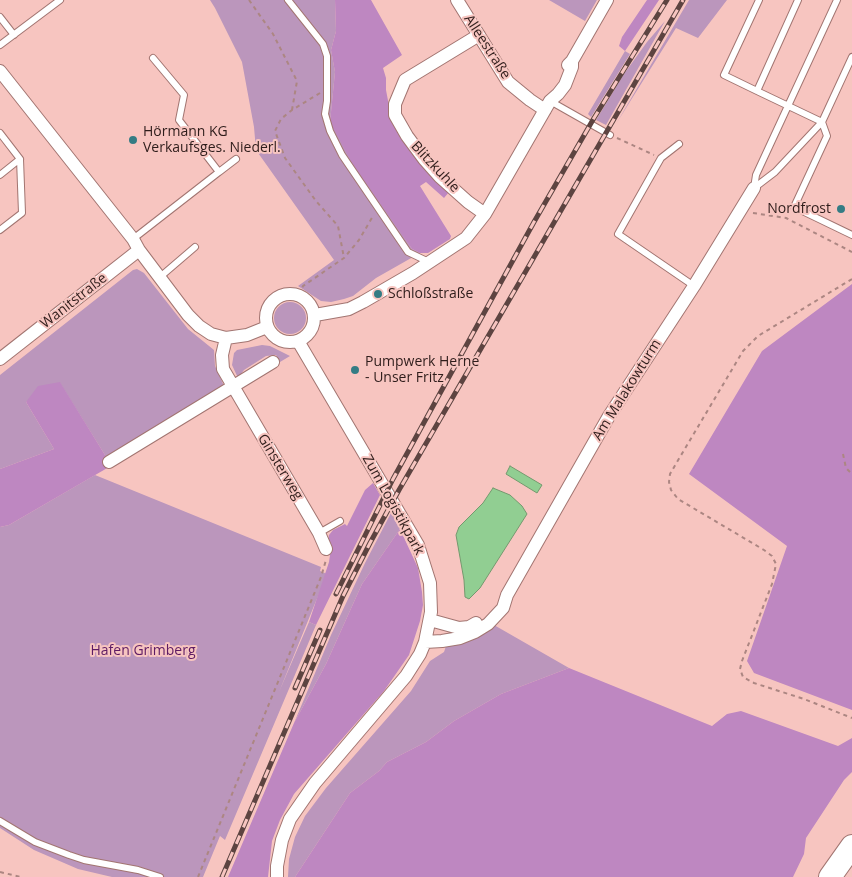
<!DOCTYPE html>
<meta charset="utf-8">
<style>
body{margin:0}
canvas{display:block;background:#f7c5c0}
</style>
<canvas width="852" height="877"></canvas>
<script>
const g = document.querySelector('canvas').getContext('2d');
g.lineJoin = 'round';
function paint(path, color) { g.fillStyle = color; g.fill(path, 'evenodd'); }
const toPath = rows => new Path2D(rows.map(r => 'M' + r).join(''));
function trace(path, color, width, dash) { g.strokeStyle = color; g.lineWidth = width; g.lineCap = dash ? 'butt' : 'round'; g.setLineDash(dash || []); g.stroke(path); }
function write(font, color, halo, rows, align = 'center') {
  g.font = font + ' "Open Sans",sans-serif'; g.lineWidth = 4; g.setLineDash([]); g.textBaseline = 'middle'; g.strokeStyle = halo; g.fillStyle = color; for (const [text, x, y, turn = 0] of rows) {
    g.save(); g.translate(x, y); g.rotate((+turn || 0) * Math.PI / 180); g.textAlign = isNaN(turn) ? turn : align; if (halo) g.strokeText(text, 0, 0); g.fillText(text, 0, 0); g.restore();
  }
}
paint(toPath([
 [210,0,335,0,336,31,331,50,335,72,330,122,412,249,420,253,376,278,353,296,344,299,331,302,321,301,298,286,334,260,256,150,254,127,242,62,215,8],
 [549,0,597,0,585,21],
 [689,0,727,0,698,38,676,28,616,124],
 [665,21,606,125,596,120,624,74,647,42],
 [625,51,630,54,591,117,588,114],
 [137,269,144,273,188,329,214,350,215,366,224,386,105,460,105,455,60,383,26,402,54,449,0,469,0,375,133,270],
 '274 318a16 16 0 1 1 32 0a16 16 0 1 1-32 0Z',
 [262,345,270,346,290,356,280,362,276,355,266,356,244,370,238,378,232,365,234,353,237,350],
 [95,475,321,567,320,571,327,574,279,692,309,622,316,625,225,840,220,836,203,877,112,877,78,869,34,850,0,828,0,527,9,525],
 [391,513,400,529,362,584,326,664,294,723,331,635,365,563],
 [494,625,569,668,501,694,454,721,426,742,387,762,379,771,350,793,295,877,288,877,289,859,295,837,305,816,326,788,411,691,430,661,444,652,446,646]
]), '#bb96bc');
paint(toPath([
 [335,0,371,0,402,55,383,68,386,78,386,90,390,111,449,192,444,198,426,182,420,186,451,236,450,239,428,253,420,253,412,249,352,163,330,122,335,72,331,50,336,31],
 [647,0,659,0,625,51,619,46,622,37],
 [852,284,852,710,754,673,747,661,787,546,689,474,762,351],
 [60,382,105,455,105,460,109,467,9,525,0,527,0,469,54,449,26,402,38,386],
 [373,483,380,495,316,625,309,622,329,562,330,555,328,541,329,535,333,530,345,524,347,526,365,490],
 [400,529,418,568,422,592,423,605,420,621,409,655,384,691,294,794,280,820,272,841,268,877,228,877,294,723,326,664,362,584],
 [569,668,712,726,727,714,741,711,838,746,852,738,852,772,844,780,806,838,804,854,793,877,295,877,350,793,379,771,387,762,426,742,454,721,501,694]
]), '#be87c1');
const water = toPath([
 [510,466,542,485,537,493,506,474,510,466],
 [493,488,510,495,522,506,527,514,480,588,469,599,465,597,464,580,456,535,459,527,483,503,493,488]
]);
paint(water, '#91ce92');
trace(water, '#74996e', 1);
const lane = toPath([
 [288,0,323,44,327,56,327,101,325,114,330,131,342,155,408,252,429,262],
 [798,0,757,91,822,122,827,136,794,207,852,235],
 [0,17,14,35],
 [0,45,60,0],
 [757,91,724,75,759,0],
 [550,101,610,135],
 [0,133,20,159,22,213,0,230],
 [679,144,661,158,618,234,694,286],
 [219,172,236,159],
 [0,175,20,159],
 [754,188,756,175,837,0],
 [754,188,775,172,822,122,852,57],
 [133,239,219,172,179,120,184,95,153,58],
 [160,277,195,247],
 [319,533,340,521],
 [0,821,35,842,69,855,84,860,138,870,160,877]
]);
const street = toPath([
 [457,0,508,82,530,100,545,110],
 [479,35,405,80,395,104,395,115,407,136,424,159,440,177,468,202,485,214],
 [568,65,572,61,607,0],
 [0,71,133,239,139,250,188,315,199,326,211,334,226,338,247,335,267,327],
 '266 318a24 24 0 1 1 48 0a24 24 0 1 1-48 0Z',
 [315,315,349,309,363,302,413,273,466,238,485,214,550,101,558,94,565,85,572,67,572,61],
 [226,338,222,355,223,369,319,533,326,549],
 [0,359,139,250],
 [109,462,273,362],
 [430,620,459,628,469,627,476,623],
 [425,642,442,641,460,638,475,632,488,624,503,608,507,595,609,416,694,286,754,188],
 [277,877,277,866,282,840,290,819,315,783,406,676,420,654,425,642,431,612,430,583,418,545,298,341]
]);
const highway = toPath([
 [830,877,852,846]
]);
trace(lane, '#a27571', 8);
trace(street, '#a27571', 14);
trace(highway, '#a27571', 24);
trace(toPath([
 [249,0,273,34,297,81,292,110],
 [320,93,292,110,281,119,275,131,285,158,316,201,338,226,344,258],
 [617,138,654,155],
 [753,213,786,218,852,252],
 [852,279,758,336,743,351,677,462,670,474,669,482,671,490,678,499,764,550,772,556,776,564,772,584,742,661,740,669,743,677,754,683,804,699,852,718],
 [300,295,303,286,344,258,359,240,373,216],
 [843,454,846,468,852,474],
 [0,872,21,877],
 [198,877,321,577,326,560]
]), '#ac8682', 2, [4, 4]);
trace(lane, '#fff', 6);
trace(street, '#fff', 12);
trace(highway, '#fff', 22);
const rail = toPath([
 [336,594,393,479,534,222,594,118,667,0],
 [295,688,320,630],
 [222,877,343,596,370,543,399,490,683,0]
]);
trace(rail, '#5d4441', 5);
trace(rail, '#f7c5c0', 3, [9]);
for (const [x, y, r, color] of [
 [133,140,5,"#347c84"],
 [841,209,5,"#347c84"],
 [378,294,5,"#347c84"],
 [355,370,5,"#347c84"]
]) { const dot = new Path2D(); dot.arc(x, y, r, 0, 2 * Math.PI); g.fillStyle = color; g.fill(dot); trace(dot, '#f7c5c0', 2); }
write('14px', '#2f1d1b', '#f7c5c0', [
 ["Alleestraße",487,47,57],
 ["Blitzkuhle",435,167,47],
 ["Wanitstraße",74,301,-38],
 ["Am Malakowturm",627,390,-58],
 ["Ginsterweg",280,467,59],
 ["Zum Logistikpark",393,505,61]
]);
write('14px', '#2f1d1b', '#f7c5c0', [
 ["Hörmann KG",143,132],
 ["Verkaufsges. Niederl.",143,148],
 ["Nordfrost",831,209,"right"],
 ["Schloßstraße",388,294],
 ["Pumpwerk Herne",365,362],
 ["- Unser Fritz",365,378]
], 'left');
write('14px', '#5e1b63', '#f7c5c0', [
 ["Hafen Grimberg",143,651]
]);
</script>
